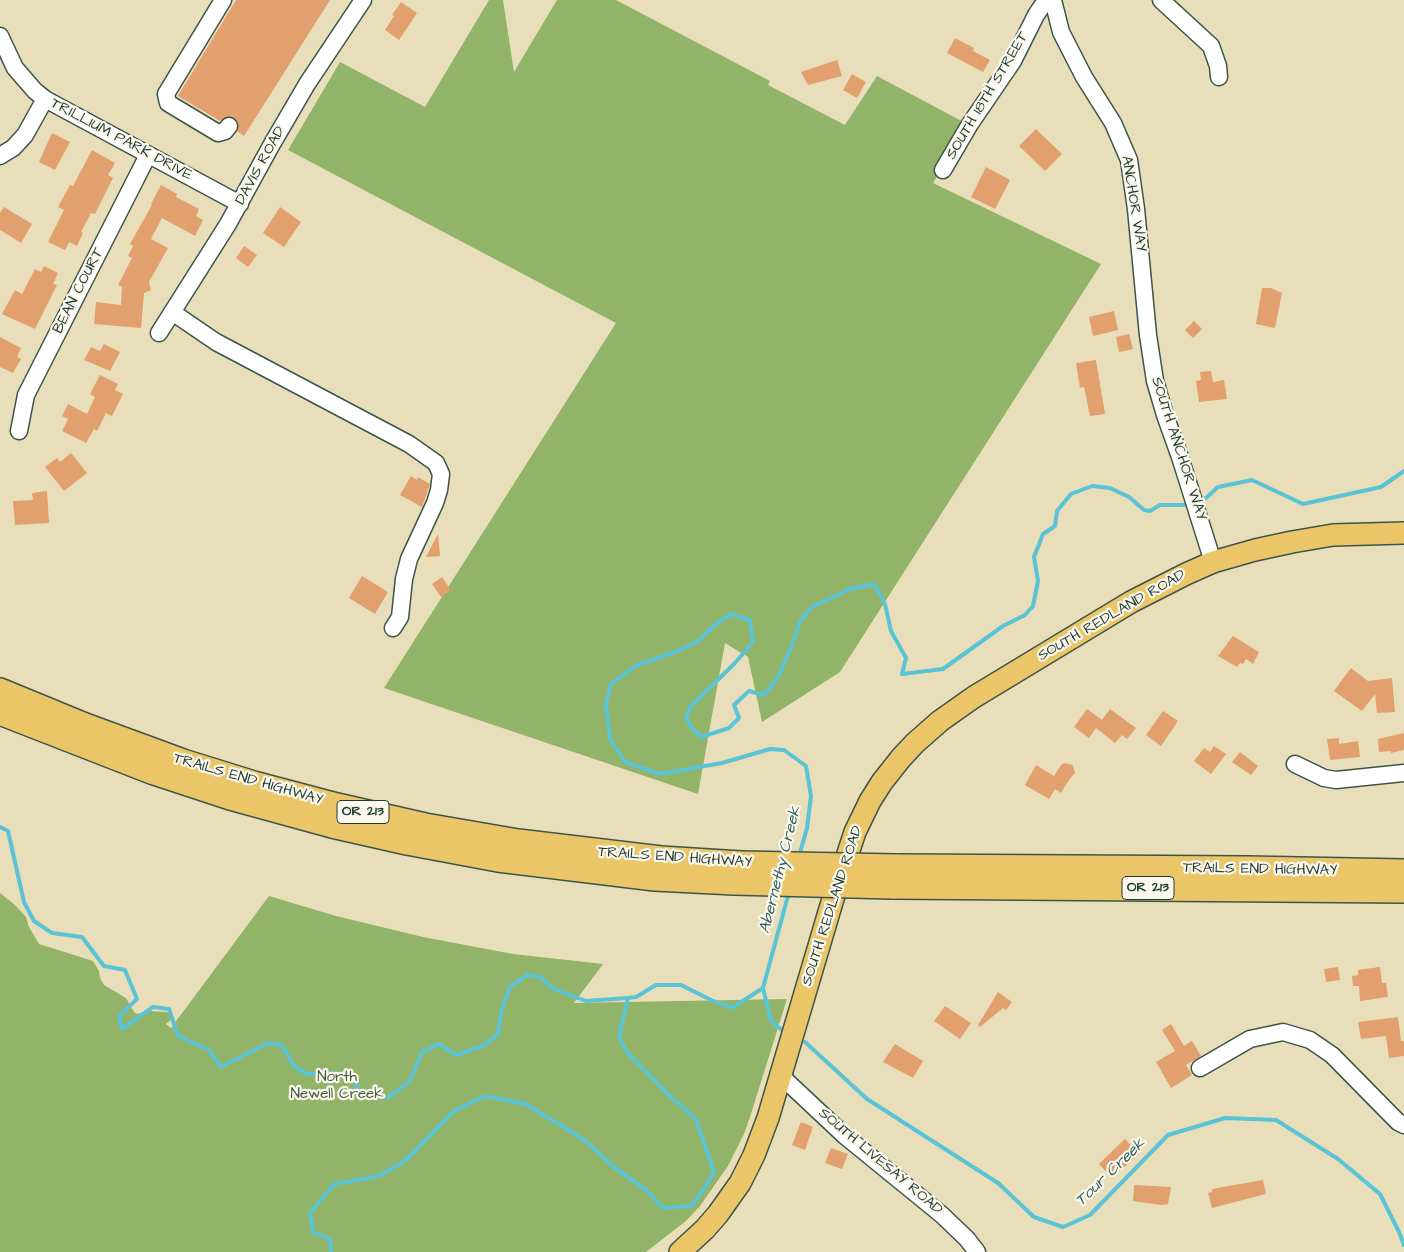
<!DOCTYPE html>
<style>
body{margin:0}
canvas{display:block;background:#e8deba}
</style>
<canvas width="1404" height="1252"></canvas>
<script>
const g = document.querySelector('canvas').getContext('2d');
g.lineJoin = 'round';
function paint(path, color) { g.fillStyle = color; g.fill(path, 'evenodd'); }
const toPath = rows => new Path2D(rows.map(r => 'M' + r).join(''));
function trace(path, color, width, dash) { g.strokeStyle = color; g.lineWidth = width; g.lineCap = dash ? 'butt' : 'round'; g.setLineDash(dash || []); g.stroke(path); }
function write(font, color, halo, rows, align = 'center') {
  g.font = font + ' "Architects Daughter",sans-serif'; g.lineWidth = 4.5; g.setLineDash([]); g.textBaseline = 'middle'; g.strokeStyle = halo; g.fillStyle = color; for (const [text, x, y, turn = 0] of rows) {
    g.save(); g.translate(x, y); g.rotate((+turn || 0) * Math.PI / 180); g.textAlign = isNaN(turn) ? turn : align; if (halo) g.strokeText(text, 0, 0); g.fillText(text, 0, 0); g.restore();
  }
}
paint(toPath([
 [489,0,503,0,514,72,557,0,616,0,770,81,768,85,845,125,877,76,969,125,933,183,1101,264,840,672,762,722,748,657,725,643,698,794,384,688,616,323,288,150,340,62,425,107],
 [0,893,14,904,26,917,29,927,39,944,93,961,99,971,100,978,104,985,126,998,134,1012,137,1014,148,1011,167,1012,174,1017,166,1024,171,1028,269,896,336,916,423,937,513,954,603,964,574,1003,787,999,750,1117,744,1134,728,1166,700,1206,686,1221,646,1252,0,1252]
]), '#92b468');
trace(toPath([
 [1199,501,1206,498,1218,487,1252,480,1303,504,1381,487,1404,471],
 [0,827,8,831,24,902,34,921,52,933,82,937,104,966,125,970,137,999,119,1016,122,1029,153,1007,169,1009,178,1036,209,1050,221,1067,268,1043,282,1045,294,1066,307,1074,331,1073,352,1076,361,1096,389,1097,410,1081,422,1052,439,1044,456,1055,483,1046,498,1034,502,1008,510,987,527,975,540,977,554,989,586,1001,628,998],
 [799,856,807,828,811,796,806,766,784,750,770,749,722,763,660,774,625,762,610,739,606,704,611,684,637,665,675,652,697,642,716,624,731,614,750,620,753,642,734,664,691,706,686,717,691,727,701,737,729,728,739,718,734,705,749,691,764,695,777,679,793,643,800,621,812,607,850,589,874,584,885,604,891,631,906,658,902,674,943,669,1003,626,1025,615,1033,606,1038,581,1034,557,1043,534,1055,526,1057,511,1071,494,1092,486,1110,488,1129,497,1144,510,1150,511,1160,505,1190,505],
 [763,988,771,1021,782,1030],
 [805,1042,867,1099,998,1183,1034,1217,1063,1227,1090,1215,1168,1135,1225,1118,1276,1120,1338,1159,1380,1194,1399,1232,1404,1245],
 [331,1252,330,1239,313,1232,310,1213,329,1190,335,1184,379,1176,406,1160,454,1111,485,1096,526,1104,586,1141,615,1168,646,1190,663,1208,691,1206,704,1189,714,1172,696,1119,669,1095,626,1051,619,1036,628,998,636,997,656,985,681,985,711,1000,732,1008,763,988,789,892]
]), '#5ac3d6', 4);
paint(toPath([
 [236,0,330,0,244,136,237,131,238,123,235,118,226,117,220,121,178,96],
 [401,2,417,13,399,40,385,30,394,16,392,15],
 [955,38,974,48,973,51,990,60,983,72,947,53],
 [837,60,842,76,808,85,801,72],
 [852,74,866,82,857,98,843,90],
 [1036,129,1062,154,1045,171,1019,146],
 [52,133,70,142,55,170,39,162],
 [92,150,115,163,108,175,113,178,95,214,91,213,81,232,83,233,77,246,69,242,65,250,48,242,64,210,58,207,70,185,73,186],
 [986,167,1010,180,995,209,971,197],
 [161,185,177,194,176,197,199,209,196,216,203,220,195,236,162,218,151,239,168,248,149,282,151,290,144,293,141,328,94,324,96,302,121,305,122,287,118,285,132,258,128,256,133,246,130,244,152,205,151,204],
 [4,207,32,224,21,243,0,230,0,213],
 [280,207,301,222,284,247,263,233],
 [244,246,257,255,248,267,236,258],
 [44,266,58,273,53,284,57,285,35,329,2,314,15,290,22,294,35,269,41,272],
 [1262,288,1271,288,1282,293,1275,328,1256,324],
 [1114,311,1118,330,1093,336,1089,317],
 [1194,321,1202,329,1193,338,1185,330],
 [1129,334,1133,349,1119,352,1116,337],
 [0,337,21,348,17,357,21,359,13,373,0,367],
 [104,344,120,352,110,371,84,360,91,347,100,351],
 [1096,360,1105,414,1090,416,1084,387,1080,388,1076,363],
 [1211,371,1213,382,1224,380,1227,399,1199,402,1196,381,1201,380,1200,372],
 [100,375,118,384,115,390,123,394,112,416,106,413,97,431,94,429,86,443,62,431,68,419,62,416,68,404,87,414,95,397,90,394],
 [71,453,87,473,64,491,45,467,57,458,60,462],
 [411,476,417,480,418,477,430,484,422,507,400,495],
 [47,491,49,523,15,525,13,501,33,500,32,493],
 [438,534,440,556,426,557],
 [362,576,388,592,375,614,349,598],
 [442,577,451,590,441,597,432,584],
 [1233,636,1259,652,1253,664,1246,659,1243,664,1240,663,1237,667,1218,656],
 [1351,668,1368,681,1392,678,1395,712,1377,713,1375,694,1362,711,1334,691],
 [1087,709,1102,720,1110,709,1136,728,1127,739,1122,735,1115,743,1096,728,1089,738,1074,727],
 [1163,711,1178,721,1161,746,1146,735],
 [1404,733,1404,750,1391,753,1391,751,1379,752,1378,739],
 [1339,738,1339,744,1358,741,1360,757,1330,760,1327,739],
 [1214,746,1226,754,1211,774,1194,761,1204,748,1210,752],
 [1240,752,1258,766,1251,775,1232,762],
 [1064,763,1073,765,1075,773,1069,780,1061,793,1055,789,1049,799,1025,785,1036,765,1054,776,1061,765],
 [1338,967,1340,980,1326,982,1324,969],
 [1380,967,1382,983,1386,983,1388,997,1360,1001,1359,986,1353,986,1352,976,1358,975,1358,970],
 [998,992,1012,1002,1006,1010,1003,1008,980,1027,978,1025],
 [945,1006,971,1023,960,1039,934,1021],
 [1398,1017,1401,1041,1404,1041,1404,1056,1389,1058,1386,1036,1361,1039,1358,1022],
 [1171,1024,1184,1046,1192,1041,1201,1056,1186,1065,1192,1075,1171,1088,1156,1062,1175,1051,1162,1030],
 [895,1044,923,1061,913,1078,883,1062],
 [801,1122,813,1127,805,1150,792,1145],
 [1125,1139,1139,1154,1112,1178,1099,1164],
 [831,1148,848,1154,842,1169,825,1163],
 [1263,1180,1266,1194,1212,1208,1208,1193,1212,1192,1212,1189],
 [1134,1185,1171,1187,1168,1204,1162,1205,1133,1201]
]), '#e1a06e');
const minor = toPath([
 [223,0,166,94,168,103,218,133,225,131,229,126],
 [1053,0,1061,32,1084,77,1113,123,1129,160,1136,209,1148,335,1155,381,1165,415,1180,457,1213,562],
 [1161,0,1211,46,1218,66,1219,77],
 [0,36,15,68,35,91,45,99,240,204],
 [0,156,13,148,25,135,45,99],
 [943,170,970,124,1013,61,1036,15,1042,6,1051,0],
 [172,312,216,342,409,444,436,463,441,474,439,490,435,503,409,559,404,579,400,617,393,628],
 [159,333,228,224,272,144,307,84,363,0],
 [19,431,26,395,148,155],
 [1295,764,1324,778,1336,780,1404,773],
 [1200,1068,1250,1039,1283,1032,1310,1040,1332,1055,1398,1122,1404,1125],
 [780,1075,845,1136,942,1215,967,1239,977,1252]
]);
const major = toPath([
 [680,1252,705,1229,718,1214,740,1183,754,1155,768,1118,832,902,855,832,870,801,882,782,901,758,915,743,940,721,974,697,1131,602,1186,574,1213,562,1255,550,1292,542,1333,535,1404,533]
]);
const highway = toPath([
 [0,691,85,726,183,762,254,784,337,806,425,826,518,842,661,859,741,864],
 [0,712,154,772,230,797,332,825,407,842,498,859,655,878,734,882],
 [897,867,1248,869,1404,872],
 [892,886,1404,890]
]);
trace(minor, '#3d5548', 19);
trace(major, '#3d5548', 24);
trace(highway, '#3d5548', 28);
trace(minor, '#fff', 16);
trace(major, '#ebc669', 21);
trace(highway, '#ebc669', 25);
const highwayBridge = toPath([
 [741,864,897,867],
 [734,882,892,886]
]);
trace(highwayBridge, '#3d5548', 28, []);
trace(highwayBridge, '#ebc669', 25);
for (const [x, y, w] of [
 [363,812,52],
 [1148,888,52]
]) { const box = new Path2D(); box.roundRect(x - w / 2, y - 11.5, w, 23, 4); g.fillStyle = '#fbf7ec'; g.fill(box); trace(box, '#1f3d34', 1); }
write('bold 14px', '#1f3d34', null, [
 ["OR 213",363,812],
 ["OR 213",1148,888]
]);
write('15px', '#1f3d34', '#fbf7ec', [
 ["SOUTH 18TH STREET",988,96,-59],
 ["TRILLIUM PARK DRIVE",121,140,28],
 ["DAVIS ROAD",261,166,-61],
 ["ANCHOR WAY",1133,204,81],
 ["BEAN COURT",79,291,-63],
 ["SOUTH ANCHOR WAY",1178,449,72],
 ["SOUTH REDLAND ROAD",1112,616,-30],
 ["TRAILS END HIGHWAY",248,780,16],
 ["TRAILS END HIGHWAY",675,858,4],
 ["TRAILS END HIGHWAY",1260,870,1],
 ["SOUTH REDLAND ROAD",833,906,-72],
 ["SOUTH LIVESAY ROAD",880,1162,40]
]);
write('15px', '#3e5b41', '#fbf7ec', [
 ["North",337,1078],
 ["Newell Creek",337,1095]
]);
write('italic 16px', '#2e5e5c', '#fbf7ec', [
 ["Abernethy Creek",781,870,-76],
 ["Tour Creek",1111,1173,-44]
]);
</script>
